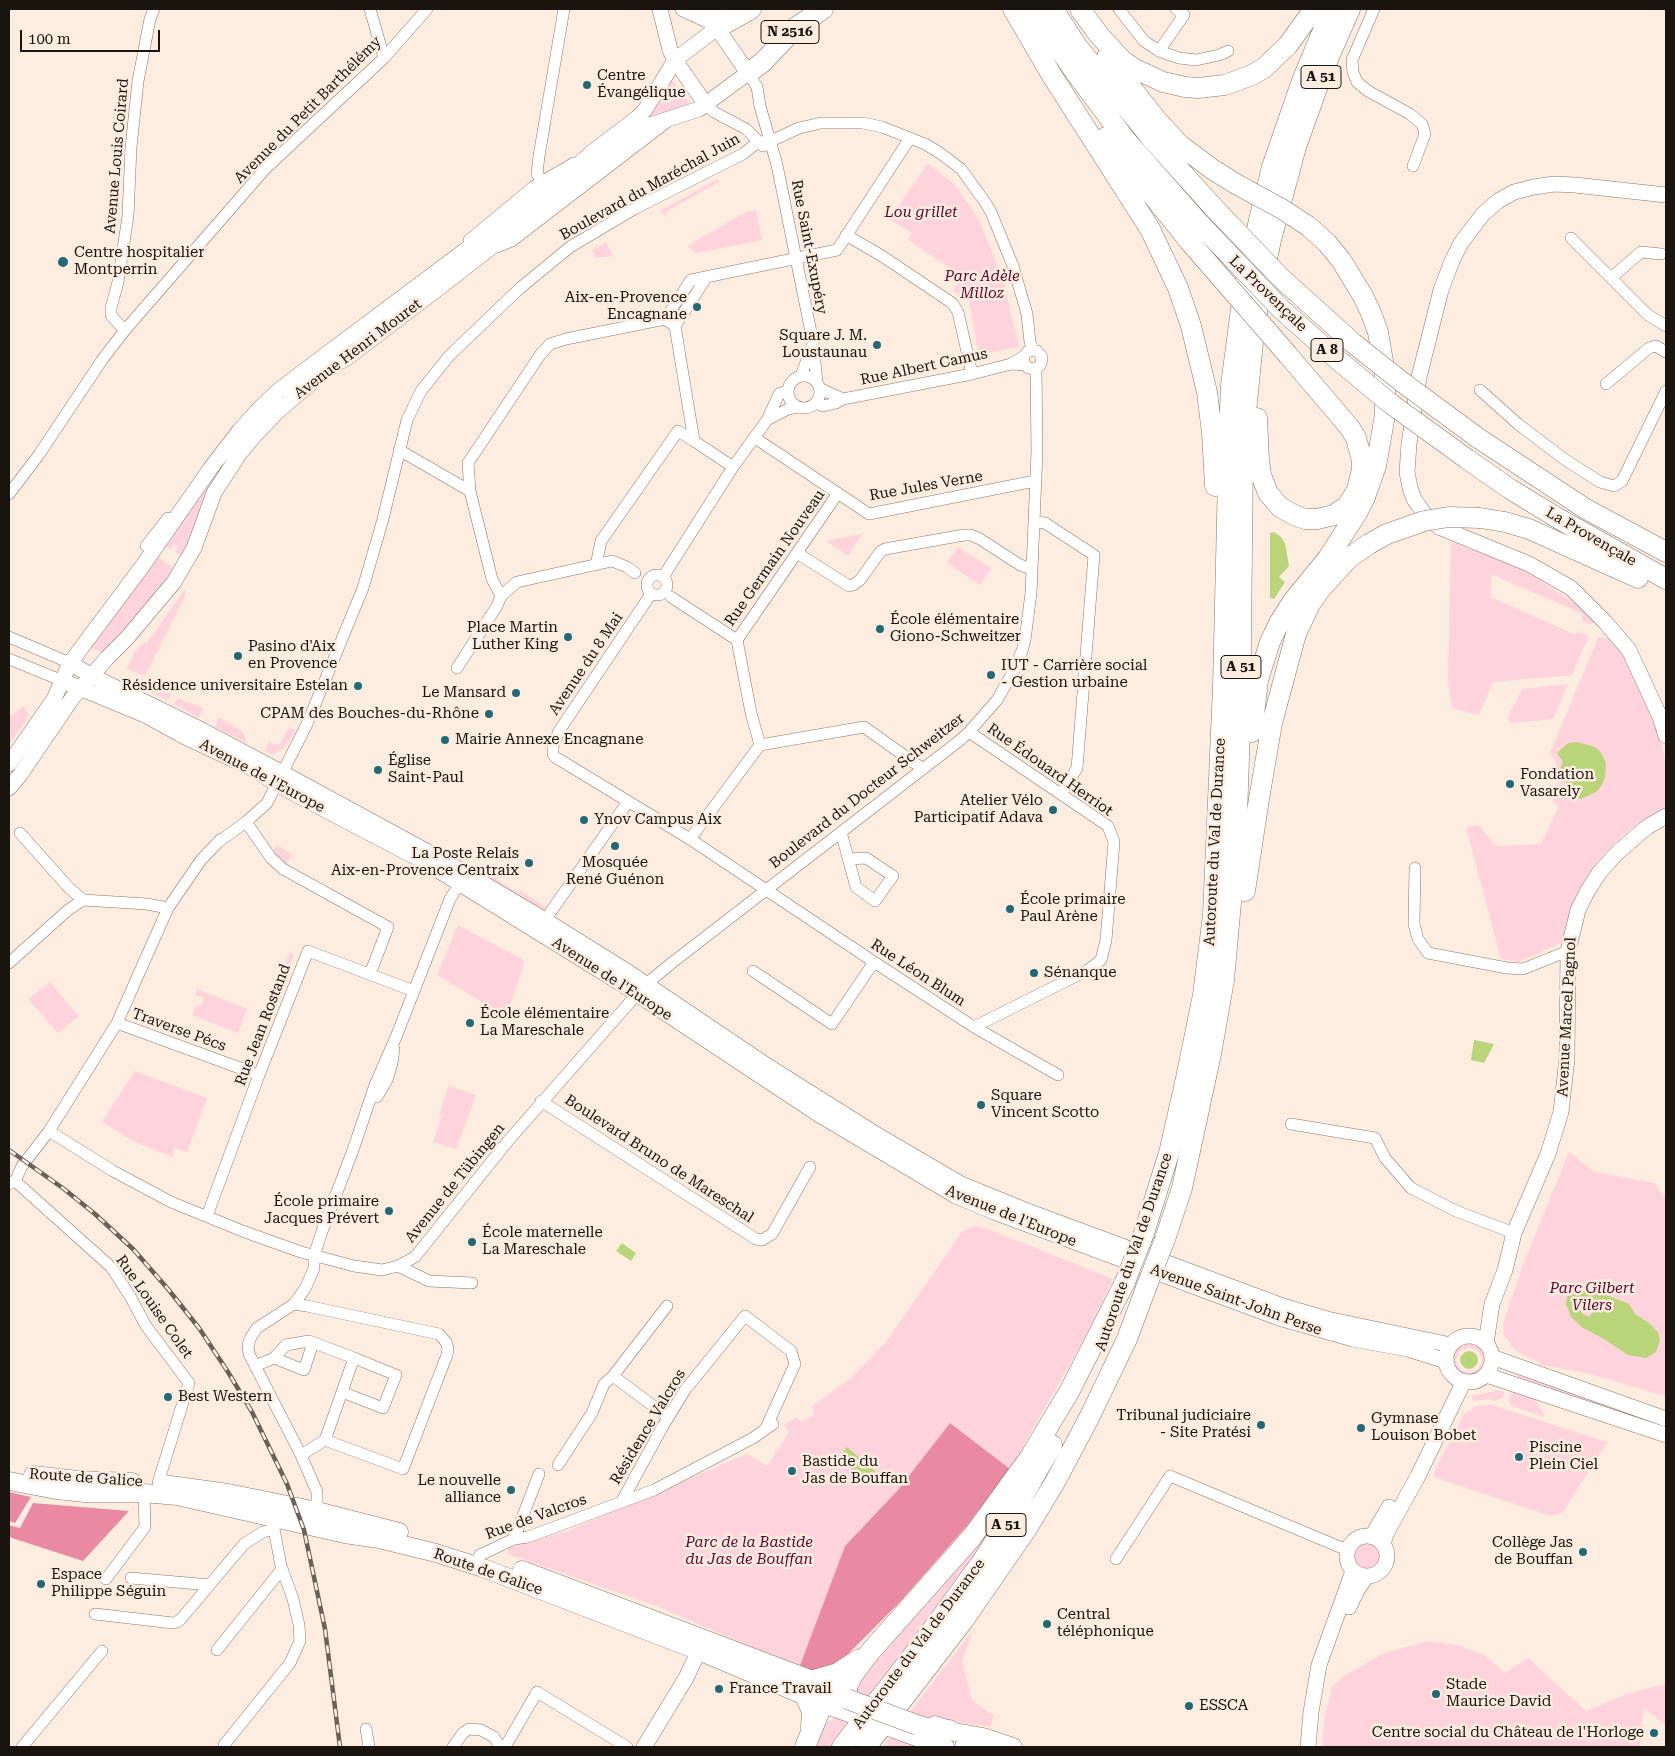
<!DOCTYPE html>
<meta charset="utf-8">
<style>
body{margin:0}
#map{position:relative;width:1675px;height:1756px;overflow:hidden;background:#fcede0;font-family:"Roboto Serif",serif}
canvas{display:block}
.frame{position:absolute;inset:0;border:10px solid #1a140e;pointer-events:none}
.scale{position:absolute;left:20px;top:30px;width:140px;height:22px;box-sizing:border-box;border:2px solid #1a140e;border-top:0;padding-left:6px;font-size:15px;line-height:18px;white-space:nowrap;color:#1a140e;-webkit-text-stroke:4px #fcede0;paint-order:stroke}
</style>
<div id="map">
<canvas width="1675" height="1756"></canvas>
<div class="frame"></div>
<div class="scale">100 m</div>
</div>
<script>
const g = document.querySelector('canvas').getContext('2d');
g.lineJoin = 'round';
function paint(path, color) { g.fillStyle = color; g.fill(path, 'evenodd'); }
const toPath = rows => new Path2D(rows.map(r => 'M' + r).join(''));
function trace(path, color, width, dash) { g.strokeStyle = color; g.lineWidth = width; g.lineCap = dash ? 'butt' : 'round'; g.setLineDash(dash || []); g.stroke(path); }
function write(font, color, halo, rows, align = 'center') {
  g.font = font + ' "Roboto Serif",serif'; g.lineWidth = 5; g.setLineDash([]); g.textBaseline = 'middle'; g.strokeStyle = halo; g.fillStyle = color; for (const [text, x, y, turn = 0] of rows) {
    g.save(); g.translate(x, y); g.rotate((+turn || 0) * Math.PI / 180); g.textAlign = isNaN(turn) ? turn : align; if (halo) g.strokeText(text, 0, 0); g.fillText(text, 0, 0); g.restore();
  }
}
paint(toPath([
 [672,80,692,107,648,118,652,114],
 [928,163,955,185,970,206,980,222,1003,280,1019,347,979,355,969,301,953,291,962,276,908,240,912,233,890,219],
 [718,179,719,182,665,212,668,217,665,216,661,210],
 [536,203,263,419,185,553,180,555,175,552,178,547,175,544,171,549,165,546,232,452,269,409,290,391],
 [756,210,762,240,697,253,687,246,748,211],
 [606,242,613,256,596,258,592,250],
 [862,534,848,556,826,541],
 [1451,542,1501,560,1529,573,1579,606,1595,622,1590,624,1581,621,1583,614,1491,574,1491,597,1576,635,1577,631,1589,636,1572,675,1493,682,1479,715,1452,708,1448,680],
 [958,547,991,568,980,585,947,563],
 [158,557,170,565,172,568,172,572,166,584,102,652,89,647],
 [185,589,186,594,145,676,127,669,135,651,144,642,147,643],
 [1598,638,1610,638,1622,654,1632,670,1655,721,1662,744,1666,766,1666,808,1651,814,1623,835,1602,856,1585,880,1574,905,1563,942,1519,962,1501,959,1466,827,1478,825,1496,846,1541,844,1558,808,1549,794,1554,793,1559,782,1552,773,1557,763,1550,753],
 [136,678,144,679,145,682,171,694,168,701,144,688],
 [1568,684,1553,719,1511,723,1507,719,1522,689],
 [178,698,204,708,199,718,174,704],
 [24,706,29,716,9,744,9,717],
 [219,717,243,732,247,743,215,727],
 [289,727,296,731,284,748,273,754,264,752,269,742,276,745,280,744],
 [277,845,292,854,286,866,273,852],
 [486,870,498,877,497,880,518,893,521,891,548,908,544,913,483,875],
 [458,925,525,961,506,1016,437,975],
 [290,952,294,954,271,1019,265,1016],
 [50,982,79,1016,58,1033,28,999],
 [197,989,247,1009,238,1033,192,1015,196,1006,200,1007,204,998,195,995],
 [135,1071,207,1098,187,1152,174,1148,173,1157,135,1142,102,1122],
 [449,1086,476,1095,456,1149,433,1142,442,1116,439,1115],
 [1569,1152,1594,1172,1655,1183,1663,1196,1666,1197,1666,1396,1583,1372,1539,1365,1540,1363,1521,1354,1513,1348,1504,1335,1503,1324,1523,1265],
 [977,1226,985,1228,1113,1279,1082,1343,1010,1469,950,1423,898,1490,845,1546,799,1668,659,1607,508,1554,508,1548,568,1531,747,1454,767,1466,789,1432,784,1425,797,1417,801,1422,815,1414,811,1407,852,1377,886,1342,962,1232,969,1228],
 [1470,1343,1480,1348,1486,1357,1486,1362,1484,1367,1477,1375,1466,1377,1456,1371,1452,1361,1455,1350,1465,1344],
 [1470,1347,1478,1351,1482,1358,1482,1362,1478,1369,1471,1373,1463,1371,1460,1369,1456,1361,1459,1353,1462,1350],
 [1519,1371,1666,1421,1666,1431,1516,1380],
 [1499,1390,1504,1392,1504,1395,1502,1398,1495,1401,1488,1399,1474,1401,1472,1399,1472,1396,1476,1395],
 [1512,1390,1533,1397,1545,1416,1545,1417,1511,1406,1509,1400],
 [1492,1405,1607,1442,1563,1512,1551,1516,1434,1477,1434,1472,1464,1414,1476,1406],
 [1021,1486,960,1578,897,1663,831,1747,814,1747,827,1722,832,1720,857,1684,860,1675],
 '1351 1556a16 16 0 1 1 32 0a16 16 0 1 1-32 0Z',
 [973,1630,962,1662,972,1700,994,1716,990,1727,952,1721,933,1747,883,1747],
 [1428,1641,1458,1645,1484,1655,1505,1673,1528,1658,1588,1713,1587,1711,1629,1693,1666,1684,1666,1726,1644,1708,1640,1747,1322,1747,1325,1716,1332,1687,1344,1676,1385,1653]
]), '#ffd3dc');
paint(toPath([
 [950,1423,1010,1469,965,1528,899,1603,848,1654,829,1667,810,1671,799,1668,845,1546,898,1490],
 [9,1492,31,1497,15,1523,9,1521],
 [33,1503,129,1511,83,1561,9,1537,9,1525,20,1528]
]), '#ea89a2');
paint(toPath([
 [1274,532,1281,537,1285,543,1289,566,1279,577,1285,582,1274,599,1270,598,1270,533],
 [1577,742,1595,747,1600,751,1606,763,1605,777,1602,785,1596,792,1581,799,1568,797,1561,794,1566,782,1558,773,1563,762,1557,753,1568,743],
 [1474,1040,1494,1044,1484,1063,1471,1060],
 [622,1243,636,1253,631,1261,616,1251],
 [1577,1289,1601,1293,1629,1304,1635,1314,1649,1323,1658,1332,1660,1340,1656,1352,1646,1358,1628,1355,1604,1339,1583,1328,1571,1317,1566,1304,1567,1297,1573,1291],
 [1581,1301,1587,1302,1595,1310,1589,1317,1583,1314,1578,1308,1578,1303],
 '1460 1360a9 9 0 1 1 18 0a9 9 0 1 1-18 0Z',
 [847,1447,876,1472,868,1482,839,1458]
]), '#b8d57a');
const street = toPath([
 [370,9,384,58],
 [1119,9,1144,41,1159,51,1184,15,1176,9],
 [1374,9,1352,60,1353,72,1357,82,1368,91,1410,114,1422,124,1425,134,1413,166],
 [1159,51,1179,58,1196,60,1219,55,1228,51],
 [748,73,757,87,760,106,777,165,813,342,817,383],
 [706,105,714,112,746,129,763,146],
 [552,195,537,174,539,156,564,9],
 [846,235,882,256,952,303,958,312,972,374],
 [1571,238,1611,278],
 [469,240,533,187,574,163],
 [497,247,512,241,667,122],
 [1661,254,1641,252,1611,278,1648,315,1666,326],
 [665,319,691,280,837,250,910,138],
 [665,319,675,326,694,441,733,467],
 [675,326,706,278],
 [125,330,114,319,111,315,111,308,118,282,128,216,131,147,138,81,150,19,154,9],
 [1011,364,1024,356,1027,352,1033,350,1037,351,1042,357,1041,364,1036,369,1028,368,1023,362,1024,356],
 '788 392a16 16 0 1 1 32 0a16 16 0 1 1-32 0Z',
 [801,376,812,346],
 [1606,384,1649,348,1656,346,1666,352],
 [819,388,843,399],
 [1480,390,1518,424,1564,459,1600,482,1614,486,1622,481,1666,391],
 [816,403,823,406,836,403,843,399,972,374,1011,364,1025,365],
 [767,420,788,409,798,407],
 [755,438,869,514,1035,481],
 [399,450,470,491],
 [9,494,38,456,102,360,125,330,266,168,384,58,427,9],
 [1034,522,1045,523,1094,555,1077,768,1061,794],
 [146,546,168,518],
 [797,553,849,586,853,585,860,580,880,552,885,549,964,535,971,535,980,539,1020,565,1032,569],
 [596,565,601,541,678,431,694,441],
 '647 585a10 10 0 1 1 20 0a10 10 0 1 1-20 0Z',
 [663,577,733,467,767,420,779,394,788,390],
 [651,594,559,731,553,746,553,754,555,757,690,839,874,962,974,1027,1058,1075],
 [501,596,492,579,470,491,468,463,540,355,550,344,566,339,665,319],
 [671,597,737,640,751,713,760,745],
 [9,637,70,663],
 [737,640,838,493],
 [9,659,63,681],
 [457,668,497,606,501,596,517,582,612,561,627,567,635,573],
 [969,732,1108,826,1114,842,1106,940,1101,960,1088,970,974,1027],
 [246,822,271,858,283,869,388,927,370,974],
 [841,832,856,887,875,901,893,876,866,858,849,859],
 [20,833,69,888,83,900],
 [690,839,760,745,864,727,923,769],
 [217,843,246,822,267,803,307,724,363,588,383,519,407,420,421,391,449,356,519,289,570,247,634,209,743,154,758,142,771,141,799,128,821,123,863,123,882,127,925,144,940,153,961,169,985,202,991,212,1013,266,1027,314,1030,342,1033,350],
 [1415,868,1414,924,1418,939,1428,953,1507,968,1523,969,1568,951],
 [545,920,627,803],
 [9,963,68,910,83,900,147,904,168,908],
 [753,971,832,1024,874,962],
 [117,1023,259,1075],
 [377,1097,387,1080,392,1063,394,1049],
 [541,1101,756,1239,762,1240,772,1234,810,1167],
 [1291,1124,1375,1138,1385,1158,1411,1188,1456,1211,1514,1233],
 [49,1131,113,1171,171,1202,245,1232,301,1252,354,1266,382,1270,398,1266,415,1257,508,1141,645,985,673,962,959,741,969,732,997,700,1013,672,1022,651,1025,640,1031,593,1037,451,1036,369],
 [15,1181,111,1267,130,1296,146,1326,189,1383,158,1483],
 [9,1184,15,1181,22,1166,49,1131,117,1023,168,908,201,860,221,839],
 [207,1216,259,1075,308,951,414,991],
 [398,1266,429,1281,472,1283],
 [294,1304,307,1306,439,1334,446,1342,448,1349,447,1355,403,1469,325,1440],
 [667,1306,613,1376,668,1417],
 [274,1358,304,1370,313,1343],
 [255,1366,274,1358,286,1345,309,1341,354,1358,325,1440,306,1452],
 [342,1392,383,1408,396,1375,354,1358],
 [558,1465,592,1413,604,1384,613,1376],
 [622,1501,663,1426,685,1390,745,1316,791,1351,795,1364,766,1428],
 [314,1515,317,1511,317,1492,301,1455,249,1354,248,1345,251,1337,257,1328,294,1304,306,1287,314,1268,314,1256,321,1234,353,1150,375,1085,396,1037,450,899,464,877],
 [514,1539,539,1474],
 [1116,1559,1170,1476,1347,1550],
 [476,1566,480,1555,514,1539,528,1537,654,1490,753,1438,773,1424],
 [131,1578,210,1585],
 [106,1579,145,1527,144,1493],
 [95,1614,173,1623,177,1622,181,1619,244,1544,263,1532,274,1529],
 [217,1650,282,1569],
 [366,1729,369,1747],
 [224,1745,290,1663,300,1641,299,1625,293,1599,281,1566,274,1529,278,1512],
 [22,1747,102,1651],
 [453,1747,463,1733,469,1729,481,1730,494,1737,500,1747],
 [505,1747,537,1692,627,1747]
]);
const secondary = toPath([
 [660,9,670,50,675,60,706,105],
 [698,15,712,15,729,9],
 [1666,195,1575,185,1554,184,1534,187,1514,192,1498,201,1483,214,1461,243,1452,261,1441,290,1419,377,1409,444,1407,472,1410,488,1414,499,1426,516,1439,527,1529,564,1571,588,1605,622,1629,650,1660,717,1666,736],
 [70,663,92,676,202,730,283,773,452,865,545,920,625,970,763,1063,879,1136,961,1184,1025,1210,1283,1306,1327,1319,1451,1345],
 [63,681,145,715,185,737,249,767,291,792,423,861,623,985,818,1114,956,1196,994,1212,1279,1318,1353,1339,1408,1349,1446,1361],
 [9,764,54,699,70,663,144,564,210,469,240,430,259,409,278,391,300,374,539,195,563,179,591,153,637,118,645,110,675,60,717,28],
 [9,788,20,775,73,697,107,658,127,638,174,582,194,548,214,493,240,453,254,436,278,411,330,367,347,358,431,294,537,212,634,134,650,125,699,109,748,73,717,28,709,21,683,9],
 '1446 1359a23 23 0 1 1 46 0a23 23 0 1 1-46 0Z',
 [1486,1343,1492,1304,1505,1270,1514,1233,1548,1154,1561,1112,1567,1058,1568,951,1578,910,1587,892,1599,873,1617,853,1647,827,1666,816],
 [1492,1357,1666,1419],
 [1486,1375,1666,1435],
 '1347 1556a20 20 0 1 1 40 0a20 20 0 1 1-40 0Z',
 [1372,1536,1389,1507],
 [1383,1543,1387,1532,1418,1476,1464,1381],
 [1349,1607,1357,1590,1367,1576],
 [644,1747,686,1678,703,1642],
 [1308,1747,1311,1712,1319,1665,1353,1571]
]);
const primary = toPath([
 [33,1475,78,1480,132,1482],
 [9,1481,56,1490,85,1493,144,1493,177,1496,345,1534,379,1539,436,1553,483,1568,699,1651,824,1704,945,1747],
 [163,1484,228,1493,317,1511,399,1532],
 [522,1570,849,1694],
 [935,1725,955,1732,983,1737,1013,1747]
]);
const highway = toPath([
 [1013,9,1051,74,1150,229,1178,288,1191,326,1207,392,1212,433,1215,486],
 [1032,9,1075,72,1125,139,1201,225],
 [1053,9,1077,46,1152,139,1214,208],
 [1080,9,1099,35,1122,60,1133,68,1163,82,1185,87,1198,88,1225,85,1252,75,1264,68,1288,45,1314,9],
 [717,28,751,9],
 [1107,57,1156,119,1180,145,1212,169,1236,184],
 [748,73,763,62,795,28,823,9],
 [1106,137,1189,241],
 [1257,418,1259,461,1261,475,1268,493,1280,507,1294,515,1305,519,1317,519,1334,515,1347,506,1357,490,1362,469,1362,460,1356,438,1350,428,1288,355],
 [1478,438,1586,509,1666,552],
 [1467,459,1510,489,1561,520,1666,579],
 [1480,518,1505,522,1529,529,1638,578],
 [1252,732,1258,680,1270,642,1279,623,1293,601,1328,558,1357,513,1365,497,1376,466,1385,415,1385,373,1378,332,1371,313,1363,296,1341,260,1327,243,1308,226],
 [1245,891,1259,799,1272,723,1296,634,1310,604,1319,591,1349,558,1369,544],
 [1144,1233,1169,1153,1185,1083,1203,995,1213,915,1223,687,1229,436,1231,385,1243,294,1259,220,1272,167,1303,78,1332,9],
 [1165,1239,1182,1188,1211,1054,1224,980,1236,847,1240,727,1243,459,1245,422,1253,342,1260,291,1271,240,1296,147,1325,66,1350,9],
 [814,1680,838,1673,860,1659],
 [805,1696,812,1711,811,1728],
 [917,1725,937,1732,949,1730],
 [805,1747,821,1708,828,1701,833,1698,847,1699,847,1687,852,1676,870,1652,972,1537,1030,1457,1069,1392,1125,1282],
 [842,1747,918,1649,981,1563,1019,1503,1052,1445],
 [866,1747,963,1621,1026,1530,1055,1482,1090,1416,1127,1339,1146,1288],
 [965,1747,972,1743,986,1747]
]);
trace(street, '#877668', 12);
trace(secondary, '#877668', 16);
trace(primary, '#877668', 19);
trace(highway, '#877668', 21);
trace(street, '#fff', 11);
trace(secondary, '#fff', 15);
trace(primary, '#fff', 18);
trace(highway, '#fff', 20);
const rail = toPath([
 [9,1150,64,1189,95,1214,133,1249,168,1289,199,1328,228,1372,252,1412,287,1484,304,1530,325,1629,340,1747]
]);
trace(rail, '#696057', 4.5);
trace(rail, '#fcede0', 2.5, [8]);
const highwayBridge = toPath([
 [1236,184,1282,209,1308,226],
 [1214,208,1280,277,1353,343,1402,382,1478,438],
 [1201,225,1280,308,1338,360,1391,404,1467,459],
 [1189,241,1288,355],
 [1369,544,1387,534,1424,521,1449,517,1480,518],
 [1125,1282,1144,1233],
 [1146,1288,1165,1239],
 [847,1699,917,1725]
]);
trace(highwayBridge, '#877668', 21, []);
trace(highwayBridge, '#fff', 20);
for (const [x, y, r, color] of [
 [587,85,5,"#216976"],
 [63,262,6,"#216976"],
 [697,307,5,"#216976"],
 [877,345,5,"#216976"],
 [880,629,5,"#216976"],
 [568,637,5,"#216976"],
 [238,656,5,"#216976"],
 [991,675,5,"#216976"],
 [358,686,5,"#216976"],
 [516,693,5,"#216976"],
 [489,714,5,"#216976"],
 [445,740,5,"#216976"],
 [378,770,5,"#216976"],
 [1510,784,5,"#216976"],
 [1053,810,5,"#216976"],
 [584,820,5,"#216976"],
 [615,846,5,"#216976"],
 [529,863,5,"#216976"],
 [1010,909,5,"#216976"],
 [1034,973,5,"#216976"],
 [470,1023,5,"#216976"],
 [981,1105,5,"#216976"],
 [389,1211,5,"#216976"],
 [472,1242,5,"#216976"],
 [168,1397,5,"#216976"],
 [1261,1425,5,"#216976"],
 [1361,1428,5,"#216976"],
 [1519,1457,5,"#216976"],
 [792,1471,5,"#216976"],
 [511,1490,5,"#216976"],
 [1583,1552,5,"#216976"],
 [41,1584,5,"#216976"],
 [1047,1624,5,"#216976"],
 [719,1689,5,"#216976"],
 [1436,1694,5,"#216976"],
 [1189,1706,5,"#216976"],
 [1654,1733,5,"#216976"]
]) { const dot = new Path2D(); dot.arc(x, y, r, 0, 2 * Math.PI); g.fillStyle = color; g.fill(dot); trace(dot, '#fcede0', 2); }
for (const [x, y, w] of [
 [790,32,58],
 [1321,77,40],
 [1327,350,32],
 [1241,667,40],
 [1006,1525,40]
]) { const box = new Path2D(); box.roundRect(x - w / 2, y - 11.5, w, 23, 4); g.fillStyle = '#fcede0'; g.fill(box); trace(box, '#1a140e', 1); }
write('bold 14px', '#1a140e', null, [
 ["N 2516",790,32],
 ["A 51",1321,77],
 ["A 8",1327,350],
 ["A 51",1241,667],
 ["A 51",1006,1525]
]);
write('15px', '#1a140e', '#fcede0', [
 ["Centre",597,76],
 ["Évangélique",597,93],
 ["Centre hospitalier",74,253],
 ["Montperrin",74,270],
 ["Aix-en-Provence",687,298,"right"],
 ["Encagnane",687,315,"right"],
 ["Square J. M.",867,336,"right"],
 ["Loustaunau",867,353,"right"],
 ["École élémentaire",890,620],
 ["Giono-Schweitzer",890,637],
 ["Place Martin",558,628,"right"],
 ["Luther King",558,645,"right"],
 ["Pasino d'Aix",248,647],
 ["en Provence",248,664],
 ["IUT - Carrière social",1001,666],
 ["- Gestion urbaine",1001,683],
 ["Résidence universitaire Estelan",348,686,"right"],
 ["Le Mansard",506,693,"right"],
 ["CPAM des Bouches-du-Rhône",479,714,"right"],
 ["Mairie Annexe Encagnane",455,740],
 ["Église",388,761],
 ["Saint-Paul",388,778],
 ["Fondation",1520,775],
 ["Vasarely",1520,792],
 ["Atelier Vélo",1043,801,"right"],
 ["Participatif Adava",1043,818,"right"],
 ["Ynov Campus Aix",594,820],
 ["La Poste Relais",519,854,"right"],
 ["Aix-en-Provence Centraix",519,871,"right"],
 ["Mosquée",615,863,"center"],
 ["René Guénon",615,880,"center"],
 ["École primaire",1020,900],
 ["Paul Arène",1020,917],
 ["Sénanque",1044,973],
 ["École élémentaire",480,1014],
 ["La Mareschale",480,1031],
 ["Square",991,1096],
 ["Vincent Scotto",991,1113],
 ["École primaire",379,1202,"right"],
 ["Jacques Prévert",379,1219,"right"],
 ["École maternelle",482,1233],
 ["La Mareschale",482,1250],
 ["Best Western",178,1397],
 ["Tribunal judiciaire",1251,1416,"right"],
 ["- Site Pratési",1251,1433,"right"],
 ["Gymnase",1371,1419],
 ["Louison Bobet",1371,1436],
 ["Piscine",1529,1448],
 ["Plein Ciel",1529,1465],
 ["Bastide du",802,1462],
 ["Jas de Bouffan",802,1479],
 ["Le nouvelle",501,1481,"right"],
 ["alliance",501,1498,"right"],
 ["Collège Jas",1573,1543,"right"],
 ["de Bouffan",1573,1560,"right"],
 ["Espace",51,1575],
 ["Philippe Séguin",51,1592],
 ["Central",1057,1615],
 ["téléphonique",1057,1632],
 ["Stade",1446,1685],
 ["Maurice David",1446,1702],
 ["France Travail",729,1689],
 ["ESSCA",1199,1706],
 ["Centre social du Château de l'Horloge",1644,1733,"right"]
], 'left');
write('15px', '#1a140e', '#fcede0', [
 ["Avenue du Petit Barthélémy",308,110,-45],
 ["Avenue Louis Coirard",117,156,-85],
 ["Boulevard du Maréchal Juin",650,187,-29],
 ["Rue Saint-Exupéry",809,247,79],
 ["La Provençale",1268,294,44],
 ["Avenue Henri Mouret",358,349,-37],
 ["Rue Albert Camus",924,367,-12],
 ["Rue Jules Verne",926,486,-10],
 ["La Provençale",1591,537,30],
 ["Rue Germain Nouveau",775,558,-55],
 ["Avenue du 8 Mai",586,664,-56],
 ["Rue Édouard Herriot",1050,770,35],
 ["Avenue de l'Europe",262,776,28],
 ["Boulevard du Docteur Schweitzer",867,791,-38],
 ["Autoroute du Val de Durance",1215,842,-87],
 ["Rue Léon Blum",918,973,33],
 ["Avenue de l'Europe",612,979,33],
 ["Avenue Marcel Pagnol",1567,1017,-87],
 ["Rue Jean Rostand",263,1025,-69],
 ["Traverse Pécs",179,1030,20],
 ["Boulevard Bruno de Mareschal",659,1159,33],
 ["Avenue de Tübingen",455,1183,-51],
 ["Avenue de l'Europe",1011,1216,22],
 ["Autoroute du Val de Durance",1134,1252,-71],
 ["Avenue Saint-John Perse",1236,1300,20],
 ["Rue Louise Colet",154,1307,55],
 ["Résidence Valcros",648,1427,-59],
 ["Route de Galice",86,1478,4],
 ["Rue de Valcros",536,1517,-20],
 ["Route de Galice",488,1572,19],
 ["Autoroute du Val de Durance",919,1644,-53]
]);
write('italic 15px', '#5e042a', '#fcede0', [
 ["Lou grillet",921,213],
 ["Parc Adèle",982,277],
 ["Milloz",982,294],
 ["Parc Gilbert",1592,1289],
 ["Vilers",1592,1306],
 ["Parc de la Bastide",749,1543],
 ["du Jas de Bouffan",749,1560]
]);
</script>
